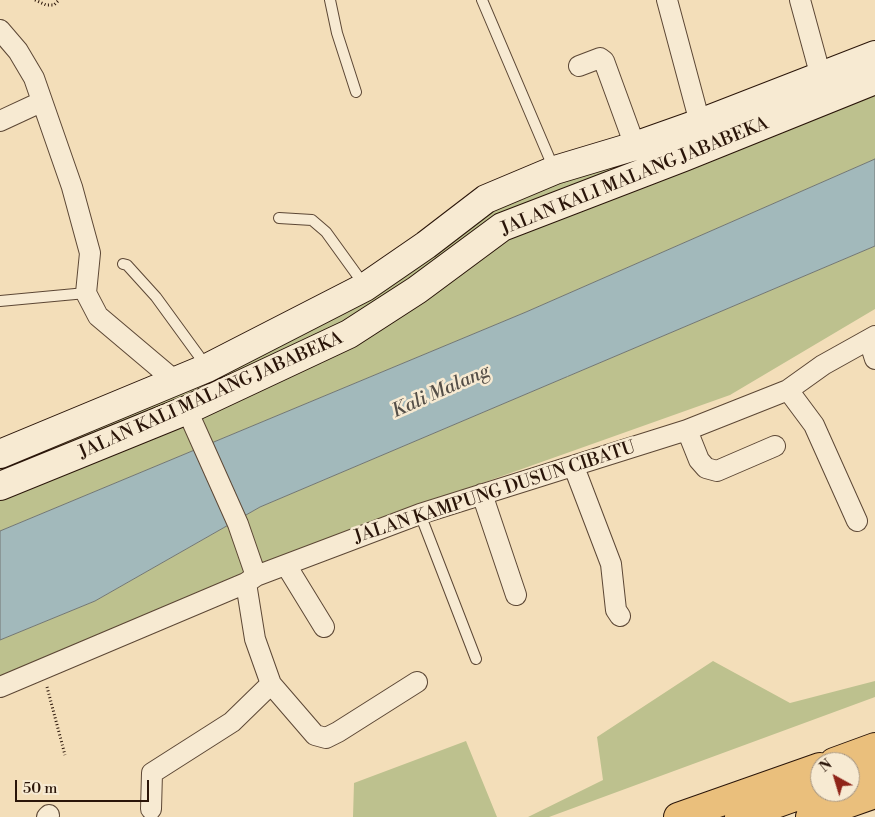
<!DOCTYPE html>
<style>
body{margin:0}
#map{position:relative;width:875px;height:817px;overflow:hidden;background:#f3deb9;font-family:"Libre Bodoni",serif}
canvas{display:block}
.north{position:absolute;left:810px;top:752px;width:50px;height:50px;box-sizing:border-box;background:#f7ead2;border:1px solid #a59582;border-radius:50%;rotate:321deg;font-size:14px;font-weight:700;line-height:20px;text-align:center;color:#2a1509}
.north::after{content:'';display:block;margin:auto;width:18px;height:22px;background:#8f2418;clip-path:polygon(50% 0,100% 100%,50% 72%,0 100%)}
.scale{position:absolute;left:15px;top:780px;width:134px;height:22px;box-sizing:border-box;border:2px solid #2a1509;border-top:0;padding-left:6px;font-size:15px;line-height:18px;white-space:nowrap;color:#2a1509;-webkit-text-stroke:4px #f7ead2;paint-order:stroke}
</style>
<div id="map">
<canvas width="875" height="817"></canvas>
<div class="north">N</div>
<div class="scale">50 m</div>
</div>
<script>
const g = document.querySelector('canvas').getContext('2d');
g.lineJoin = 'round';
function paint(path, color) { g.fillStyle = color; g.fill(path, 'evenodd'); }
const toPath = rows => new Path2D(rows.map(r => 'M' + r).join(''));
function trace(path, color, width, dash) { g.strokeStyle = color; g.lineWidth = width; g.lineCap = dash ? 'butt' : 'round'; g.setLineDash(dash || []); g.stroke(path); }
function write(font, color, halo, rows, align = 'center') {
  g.font = font + ' "Libre Bodoni",serif'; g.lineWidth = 5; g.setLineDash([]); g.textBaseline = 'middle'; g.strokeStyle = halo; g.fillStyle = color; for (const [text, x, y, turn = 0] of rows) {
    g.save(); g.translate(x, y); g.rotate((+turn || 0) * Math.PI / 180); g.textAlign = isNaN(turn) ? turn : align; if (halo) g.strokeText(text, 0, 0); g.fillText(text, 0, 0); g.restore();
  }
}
paint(toPath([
 [875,55,875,159,526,312,0,531,0,454,207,368,486,199],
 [875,246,875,309,730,395,325,539,0,687,0,640,95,601,260,507],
 [713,661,790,703,875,681,875,697,549,817,528,817,603,780,597,737],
 [466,741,497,817,353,817,354,783]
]), '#bdc18e');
const water = toPath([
 [875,159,875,246,260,507,95,601,0,640,0,531,526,312,875,159]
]);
paint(water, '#a2b9bb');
trace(water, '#727774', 1);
const service = toPath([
 [330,0,337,33,356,92],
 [482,0,554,169],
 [279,218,312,220,326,232,365,286],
 [123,264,127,265,156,297,207,367],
 [0,301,86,293],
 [420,514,476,659]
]);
const minor = toPath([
 [667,0,700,123],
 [800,0,821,77],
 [0,30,18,51,34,78,72,187,90,253,86,293,98,316,175,381],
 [579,66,600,58,604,61,635,146],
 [0,121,41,102],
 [869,340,875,359],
 [788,390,814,425,857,521],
 [187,410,238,524,256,576],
 [687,430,699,460,706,468,717,471,775,446],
 [574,467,611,564,616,610,620,616],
 [482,494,516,595],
 [286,565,324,627],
 [246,583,255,639,271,684,315,735,326,738,338,732,417,682],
 [0,687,246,583,256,576,420,514,687,430,788,390,823,365,875,336],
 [151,809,152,773,232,722,271,684],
 [47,817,49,815]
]);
const secondary = toPath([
 [0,454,207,368,365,287,426,245,486,199,555,170,635,146,700,123,875,55],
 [0,486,187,410,349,334,417,290,502,227,684,157,875,80]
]);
const motorway = toPath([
 [834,762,875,747],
 [850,778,875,769],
 [678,817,820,767],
 [739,817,820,788],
 [810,817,875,794]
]);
trace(service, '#5c4735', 12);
trace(minor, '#5c4735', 22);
trace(secondary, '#2a1509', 30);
trace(motorway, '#2a1509', 30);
trace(toPath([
 [35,0,46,5,54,5,59,0],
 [47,687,65,755]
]), '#2a1509', 3, [1, 2.5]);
trace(service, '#f7ead2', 10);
trace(minor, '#f7ead2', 20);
trace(secondary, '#f7ead2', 28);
trace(motorway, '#eabf7c', 28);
write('18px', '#2a1509', '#f7ead2', [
 ["JALAN KALI MALANG JABABEKA",635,177,-22],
 ["JALAN KALI MALANG JABABEKA",211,396,-24],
 ["JALAN KAMPUNG DUSUN CIBATU",495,493,-18]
]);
write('italic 19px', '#544e47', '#f7ead2', [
 ["Kali Malang",441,392,-24]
]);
</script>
